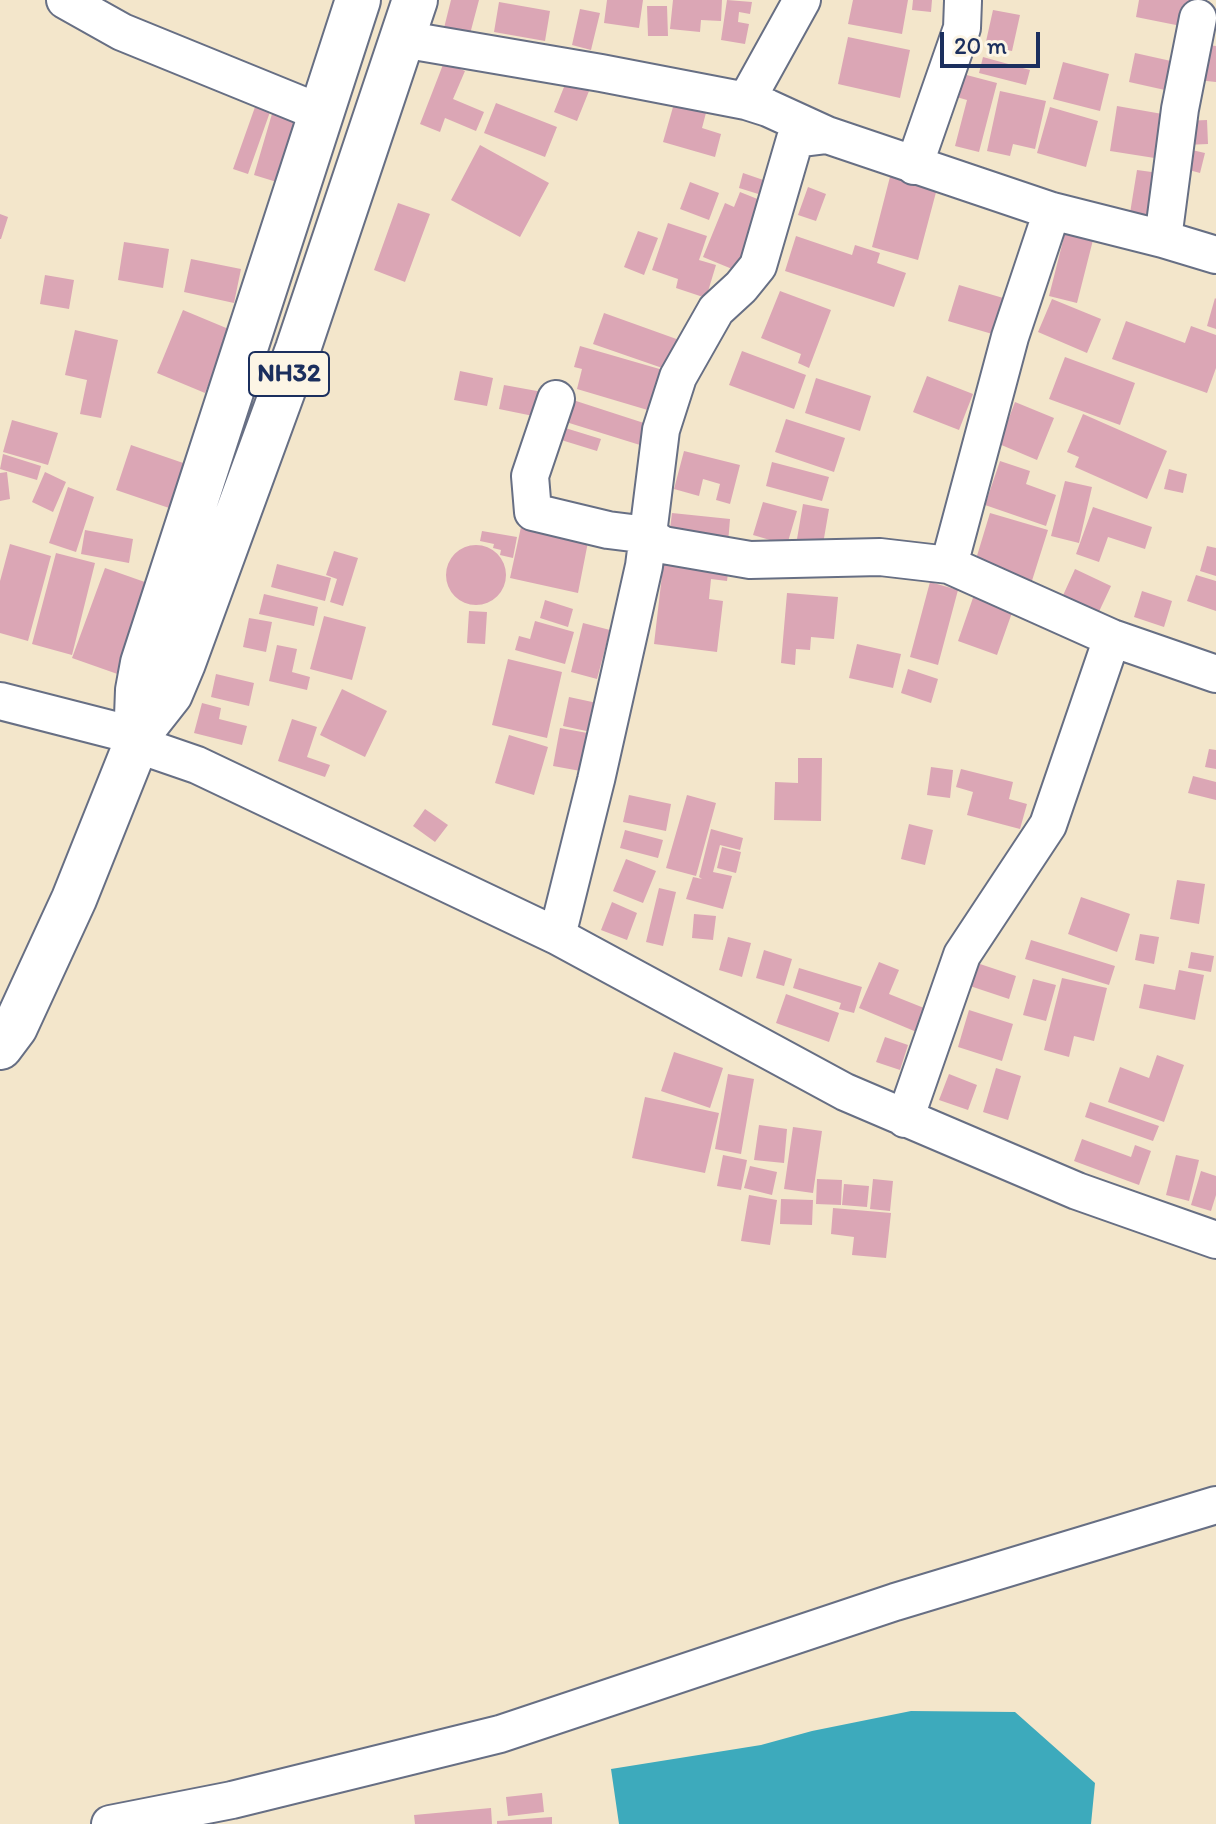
<!DOCTYPE html>
<style>
body{margin:0}
#map{position:relative;width:1216px;height:1824px;overflow:hidden;background:#f3e6cb;font-family:Itim,sans-serif}
canvas{display:block}
.scale{position:absolute;left:940px;top:32px;width:100px;height:36px;box-sizing:border-box;border:4px solid #1b2f5e;border-top:0;padding-left:10px;font-size:24px;line-height:28px;white-space:nowrap;color:#1b2f5e;-webkit-text-stroke:6px #fcf5e5;paint-order:stroke}
</style>
<div id="map">
<canvas width="1216" height="1824"></canvas>
<div class="scale">20 m</div>
</div>
<script>
const g = document.querySelector('canvas').getContext('2d');
g.lineJoin = 'round';
function paint(path, color) { g.fillStyle = color; g.fill(path, 'evenodd'); }
const toPath = rows => new Path2D(rows.map(r => 'M' + r).join(''));
function trace(path, color, width, dash) { g.strokeStyle = color; g.lineWidth = width; g.lineCap = dash ? 'butt' : 'round'; g.setLineDash(dash || []); g.stroke(path); }
function write(font, color, halo, rows, align = 'center') {
  g.font = font + ' Itim,sans-serif'; g.lineWidth = 8; g.setLineDash([]); g.textBaseline = 'middle'; g.strokeStyle = halo; g.fillStyle = color; for (const [text, x, y, turn = 0] of rows) {
    g.save(); g.translate(x, y); g.rotate((+turn || 0) * Math.PI / 180); g.textAlign = isNaN(turn) ? turn : align; if (halo) g.strokeText(text, 0, 0); g.fillText(text, 0, 0); g.restore();
  }
}
paint(toPath([
 [911,1711,1015,1712,1095,1783,1091,1824,619,1824,611,1769,761,1745,812,1731]
]), '#3daabc');
paint(toPath([
 [451,0,479,0,470,34,444,28],
 [607,0,643,0,639,28,604,23],
 [673,0,722,0,721,21,701,20,700,32,670,29],
 [727,0,752,2,750,14,739,12,738,22,749,24,745,44,721,40],
 [853,0,908,0,902,34,848,24],
 [913,0,932,0,931,12,912,10],
 [1139,0,1191,0,1186,27,1136,17],
 [499,2,550,11,545,41,494,32],
 [647,6,667,6,668,36,648,36],
 [580,9,600,13,591,50,572,45],
 [993,10,1020,15,1012,51,985,46],
 [848,37,910,50,900,98,838,84],
 [1202,44,1216,46,1216,82,1197,80],
 [1135,53,1180,63,1174,92,1129,82],
 [983,57,1030,70,1026,85,979,73],
 [444,62,465,71,453,99,484,112,476,131,445,118,440,132,420,124],
 [1063,62,1109,74,1100,111,1053,99],
 [959,73,997,83,979,152,955,146,967,100,953,96],
 [568,77,591,86,577,121,554,112],
 [1000,91,1046,101,1035,149,1013,144,1010,156,987,151],
 [675,100,707,109,702,128,721,134,715,157,663,142],
 [496,103,557,127,545,157,484,133],
 [1117,106,1168,115,1161,159,1110,151],
 [255,107,270,112,248,174,233,169],
 [274,107,300,115,280,183,254,175],
 [1050,107,1098,121,1086,167,1037,153],
 [1207,120,1208,144,1185,145,1184,121],
 [480,145,549,183,520,237,451,200],
 [1183,148,1205,153,1200,173,1178,167],
 [892,169,939,181,918,260,872,247],
 [1137,170,1159,173,1153,216,1130,213],
 [743,173,772,183,768,197,739,188],
 [690,182,719,193,709,220,680,209],
 [808,187,826,194,816,221,798,215],
 [740,192,765,202,737,271,703,257,725,203,734,207],
 [398,203,430,214,405,282,374,270],
 [0,214,8,217,1,239,0,239],
 [668,223,707,236,699,260,716,265,706,298,676,288,678,279,652,270],
 [638,231,658,238,644,275,624,267],
 [1065,233,1093,240,1077,303,1049,296],
 [796,236,852,255,855,245,880,253,877,263,906,273,894,307,785,271],
 [124,242,169,249,163,288,118,280],
 [191,259,241,269,234,303,184,292],
 [45,275,74,280,69,309,40,304],
 [959,285,1010,300,999,336,948,321],
 [780,291,831,310,809,368,798,363,801,354,761,338],
 [1215,298,1216,299,1216,329,1207,326],
 [1052,299,1101,319,1087,353,1038,332],
 [183,310,231,330,205,393,157,373],
 [604,313,682,341,671,371,593,344],
 [1126,321,1185,343,1191,326,1216,335,1216,368,1207,393,1112,359],
 [75,330,118,340,101,418,80,414,87,380,65,375],
 [580,346,663,370,651,411,577,389,582,369,574,367],
 [742,351,806,375,794,409,729,385],
 [1065,357,1135,383,1120,425,1049,399],
 [460,371,493,378,487,406,454,400],
 [927,376,973,394,959,430,913,412],
 [816,378,871,396,860,431,805,413],
 [504,385,548,393,543,418,499,409],
 [573,400,647,424,640,445,566,422],
 [1015,402,1054,418,1037,460,999,444],
 [1083,414,1167,451,1147,499,1075,467,1079,457,1067,452],
 [786,419,845,438,834,472,775,452],
 [12,420,58,433,48,465,3,452],
 [562,427,601,439,597,451,558,439],
 [131,445,189,465,175,510,116,490],
 [684,451,740,465,730,504,716,500,720,484,703,479,699,496,674,489],
 [3,454,41,466,37,480,0,469],
 [1000,461,1030,471,1026,484,1056,495,1046,526,985,505],
 [772,462,829,477,822,501,766,486],
 [1169,469,1187,474,1183,493,1164,489],
 [7,472,10,499,0,501,0,473],
 [45,472,66,482,53,512,32,502],
 [1065,481,1092,487,1079,543,1051,536],
 [68,487,94,497,76,552,49,543],
 [763,502,797,511,787,545,753,535],
 [803,504,829,509,823,544,797,539],
 [1093,507,1152,527,1145,549,1108,537,1099,562,1076,554],
 [672,513,730,519,728,543,669,537],
 [990,513,1048,530,1030,587,973,569],
 [521,527,588,542,578,593,510,578],
 [85,530,133,539,129,563,81,554],
 [482,531,517,537,513,558,500,555,501,550,493,548,494,544,480,541],
 [10,544,51,556,28,641,0,633,0,581],
 '446 575a30 30 0 1 1 60 0a30 30 0 1 1-60 0Z',
 [1207,546,1216,548,1216,576,1200,571],
 [334,551,358,558,343,606,330,602,337,579,326,575],
 [56,553,95,563,72,655,32,644],
 [664,558,729,565,727,581,711,579,709,599,723,601,717,652,654,644],
 [277,564,331,578,325,601,271,587],
 [105,568,159,587,126,677,72,658],
 [1075,569,1111,586,1096,618,1060,602],
 [1196,575,1216,581,1216,611,1187,601],
 [930,582,958,590,938,665,910,657],
 [1142,591,1172,601,1164,627,1134,617],
 [975,592,1014,607,997,655,958,641],
 [787,593,838,597,834,639,811,637,810,650,796,649,795,665,781,663],
 [264,594,318,607,314,626,259,614],
 [545,600,573,609,568,627,540,618],
 [469,611,487,612,485,644,467,643],
 [324,616,366,627,352,680,310,669],
 [249,618,272,622,266,652,243,647],
 [535,621,574,632,565,664,515,650,519,636,530,639],
 [583,623,610,630,597,679,571,672],
 [857,644,901,654,893,688,849,678],
 [277,645,297,649,292,672,310,677,307,690,269,681],
 [508,659,562,672,547,738,492,725],
 [908,669,938,679,931,703,901,693],
 [216,674,254,683,249,706,211,697],
 [342,689,387,711,365,757,320,735],
 [569,697,597,703,591,732,563,726],
 [202,703,221,708,219,719,247,726,242,745,194,733],
 [292,719,317,727,307,757,330,765,325,777,278,761],
 [560,728,593,734,586,772,553,766],
 [509,735,548,747,534,795,495,783],
 [1209,749,1216,750,1216,769,1205,767],
 [798,758,822,758,821,821,774,820,775,782,798,783],
 [931,767,953,770,950,798,927,795],
 [961,769,1013,782,1009,799,1027,804,1020,829,967,815,973,792,956,787],
 [1193,776,1216,782,1216,800,1188,793],
 [629,795,671,804,666,831,623,822],
 [687,795,716,803,696,876,666,868],
 [425,809,448,825,435,842,413,826],
 [909,824,933,830,925,865,901,859],
 [711,829,743,838,740,850,720,845,713,872,732,876,723,909,686,899,693,877,702,879,699,877],
 [625,830,663,840,658,858,620,848],
 [722,847,741,852,736,873,717,868],
 [626,859,656,871,643,903,613,891],
 [1177,880,1205,884,1199,924,1170,919],
 [659,888,676,892,663,946,646,942],
 [1081,897,1130,914,1117,952,1068,934],
 [612,902,637,913,627,940,601,930],
 [694,914,716,916,713,940,692,938],
 [1140,934,1159,937,1154,964,1135,960],
 [728,937,751,943,742,977,719,970],
 [1031,940,1115,966,1109,985,1025,959],
 [764,950,792,959,784,986,756,978],
 [1191,952,1214,956,1211,972,1188,968],
 [879,962,899,970,889,994,929,1010,919,1033,859,1008],
 [977,963,1016,976,1009,999,970,986],
 [799,968,862,987,854,1013,839,1009,841,1003,793,988],
 [1179,970,1204,975,1195,1020,1139,1008,1144,984,1175,990],
 [1062,978,1107,988,1094,1041,1074,1036,1069,1057,1044,1050],
 [1033,979,1056,985,1046,1021,1023,1015],
 [786,994,839,1013,829,1042,776,1023],
 [969,1010,1013,1024,1002,1061,958,1047],
 [885,1037,908,1045,900,1070,876,1062],
 [674,1052,723,1068,710,1108,661,1091],
 [1157,1055,1184,1065,1164,1122,1108,1102,1120,1067,1149,1078],
 [996,1068,1021,1076,1008,1120,983,1112],
 [728,1074,754,1079,741,1154,715,1149],
 [949,1074,977,1085,968,1110,939,1100],
 [645,1097,719,1113,705,1173,632,1158],
 [1090,1102,1159,1126,1153,1141,1085,1117],
 [759,1125,787,1129,784,1163,754,1160],
 [793,1127,822,1131,813,1193,784,1189],
 [1082,1139,1131,1157,1135,1145,1151,1151,1139,1185,1074,1161],
 [723,1155,747,1160,741,1190,717,1186],
 [1176,1155,1199,1160,1189,1201,1166,1195],
 [750,1166,777,1172,772,1195,744,1188],
 [1201,1171,1216,1176,1216,1195,1211,1211,1191,1205],
 [817,1179,842,1180,841,1205,816,1204],
 [873,1179,893,1181,890,1211,870,1209],
 [844,1184,869,1186,867,1207,842,1205],
 [749,1195,777,1200,770,1245,741,1241],
 [781,1199,813,1200,812,1225,780,1224],
 [833,1208,891,1213,886,1258,852,1255,854,1237,831,1234],
 [542,1793,544,1812,508,1816,506,1797],
 [491,1808,492,1824,415,1824,414,1815],
 [552,1817,552,1824,497,1824,497,1821]
]), '#dba6b5');
const minor = toPath([
 [65,0,122,32,321,113],
 [402,39,601,73,746,101,768,108,827,135,1052,211,1163,239,1216,255],
 [746,101,802,0],
 [914,166,962,28,963,1],
 [1163,239,1180,109,1198,18],
 [556,399,530,476,533,512,608,530,648,535,663,545,750,560,880,557,949,565,1112,638,1216,674],
 [949,565,1010,337,1052,211],
 [0,701,137,736],
 [136,744,197,765,557,936,845,1092,1077,1191,1216,1240],
 [557,936,596,780,644,566,661,430,678,377,716,310,741,287,758,266,795,139,827,135],
 [905,1119,962,955,1048,825,1112,638],
 [110,1824,232,1800,500,1734,895,1602,1216,1505]
]);
const major = toPath([
 [137,736,170,694,183,663,298,349,415,0],
 [0,1047,15,1027,74,899,136,744,138,690,143,663,358,0]
]);
trace(minor, '#676f84', 40);
trace(major, '#676f84', 48);
trace(minor, '#fff', 36);
trace(major, '#fff', 44);
for (const [x, y, w] of [
 [289,374,80]
]) { const box = new Path2D(); box.roundRect(x - w / 2, y - 22, w, 44, 6); g.fillStyle = '#fcf5e5'; g.fill(box); trace(box, '#1b2f5e', 2); }
write('bold 26px', '#1b2f5e', null, [
 ["NH32",289,374]
]);
</script>
